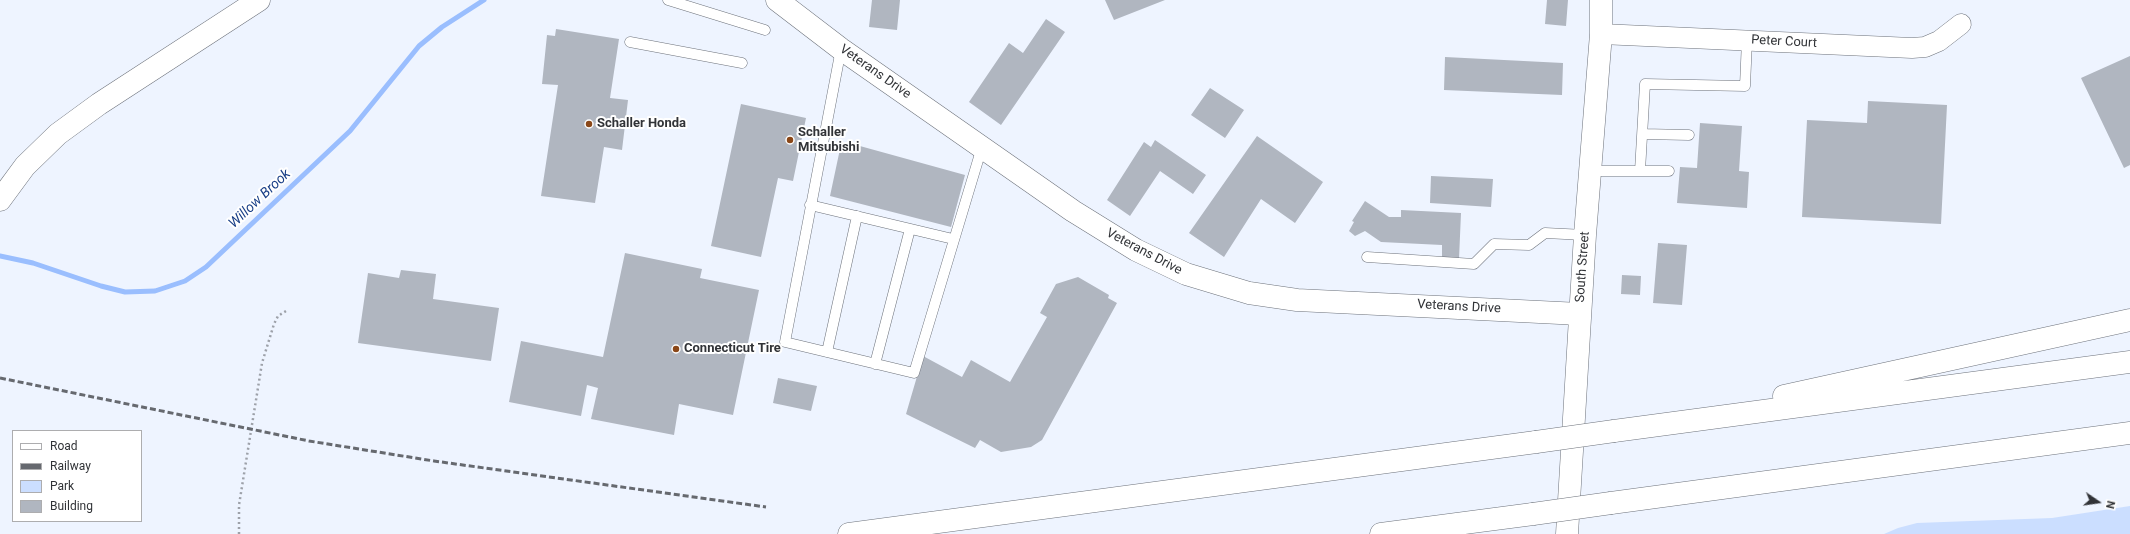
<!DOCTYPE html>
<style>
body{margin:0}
#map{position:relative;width:2130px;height:534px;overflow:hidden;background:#eef4ff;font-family:Roboto,sans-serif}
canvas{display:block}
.legend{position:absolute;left:12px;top:430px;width:130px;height:92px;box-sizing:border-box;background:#fff;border:1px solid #adadaf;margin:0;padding:5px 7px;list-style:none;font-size:12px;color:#313337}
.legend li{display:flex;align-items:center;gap:8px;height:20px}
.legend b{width:20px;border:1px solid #adadaf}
.north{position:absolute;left:2078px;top:482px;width:40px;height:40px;-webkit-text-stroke:3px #fff;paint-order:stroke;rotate:103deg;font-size:11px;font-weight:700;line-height:16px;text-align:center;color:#313337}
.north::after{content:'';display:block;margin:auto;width:14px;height:18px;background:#313337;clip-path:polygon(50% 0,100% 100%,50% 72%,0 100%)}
</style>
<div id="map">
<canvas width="2130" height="534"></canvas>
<ul class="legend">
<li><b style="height:5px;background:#fff"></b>Road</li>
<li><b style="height:5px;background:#66696f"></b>Railway</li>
<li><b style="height:11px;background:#cbdeff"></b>Park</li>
<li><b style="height:11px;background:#b0b6c0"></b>Building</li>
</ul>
<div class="north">N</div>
</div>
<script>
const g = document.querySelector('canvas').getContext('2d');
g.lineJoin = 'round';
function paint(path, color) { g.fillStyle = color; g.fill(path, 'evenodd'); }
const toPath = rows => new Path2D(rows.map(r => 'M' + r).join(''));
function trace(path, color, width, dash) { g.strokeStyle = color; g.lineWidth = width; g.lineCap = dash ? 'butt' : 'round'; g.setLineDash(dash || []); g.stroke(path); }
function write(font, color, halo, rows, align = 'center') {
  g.font = font + ' Roboto,sans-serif'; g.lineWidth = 4; g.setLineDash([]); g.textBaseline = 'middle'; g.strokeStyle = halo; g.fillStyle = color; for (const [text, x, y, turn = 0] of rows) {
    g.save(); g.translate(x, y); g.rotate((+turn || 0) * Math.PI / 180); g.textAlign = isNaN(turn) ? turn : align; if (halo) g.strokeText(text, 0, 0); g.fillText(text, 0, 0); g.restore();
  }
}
paint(toPath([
 [2130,506,2130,534,1884,534,1898,528,1917,523,2052,518]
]), '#cbdeff');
trace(toPath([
 [0,256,33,263,101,286,125,292,155,291,185,281,206,267,350,131,419,46,442,27,484,0]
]), '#9abefe', 5);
paint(toPath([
 [872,0,900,0,897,30,869,27],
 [1105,0,1165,0,1114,20],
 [1547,0,1568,0,1566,26,1545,24],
 [1046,19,1065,32,1001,125,969,102,1009,43,1023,53],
 [556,29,619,39,610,98,628,100,622,150,604,147,595,203,541,196,558,85,542,84,547,35,555,36],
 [2130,56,2130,165,2124,168,2081,78],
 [1445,57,1563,63,1562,95,1444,90],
 [1210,88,1244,110,1225,138,1191,115],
 [1868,101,1947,105,1941,224,1802,217,1807,120,1867,123],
 [741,104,806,118,793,181,778,178,761,257,711,246],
 [1700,123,1742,126,1739,171,1749,172,1747,208,1677,203,1680,167,1697,168],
 [1257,136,1323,182,1295,223,1261,199,1224,257,1189,233],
 [1155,140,1206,175,1193,194,1160,171,1130,216,1107,200,1144,142,1151,147],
 [849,143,965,175,951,227,830,196,840,149],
 [1431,176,1493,179,1491,207,1430,203],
 [1365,201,1389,217,1401,217,1401,210,1461,213,1459,259,1442,258,1442,245,1381,242,1365,231,1355,236,1349,231,1354,222,1352,221],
 [1658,243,1687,245,1682,305,1653,303],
 [625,253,702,269,700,278,759,290,733,415,679,404,674,435,591,419,598,388,587,385,581,416,509,402,521,341,603,357],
 [401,270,436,274,433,299,499,308,491,361,358,343,368,273,399,278],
 [1622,275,1641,276,1640,295,1621,294],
 [1078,277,1109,295,1108,298,1117,303,1042,440,1031,447,1001,452,980,440,975,448,906,414,923,356,962,377,971,360,1010,382,1047,317,1040,313,1056,284],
 [778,378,817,386,811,411,773,403]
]), '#b0b6c0');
const lane = toPath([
 [668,0,765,30],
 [630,42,742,63],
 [841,49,785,342,914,373,982,147],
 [1643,134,1689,135],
 [1591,171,1640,171,1645,84,1745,86,1747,40],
 [1640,171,1669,171],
 [810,205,953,239],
 [1367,257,1474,264,1494,244,1529,245,1545,233,1585,235],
 [827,352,857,216],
 [875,364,910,229]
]);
const street = toPath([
 [1601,34,1912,48,1925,47,1939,41,1961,24]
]);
const secondary = toPath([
 [777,0,841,49,1073,211,1136,250,1186,274,1249,293,1297,300,1580,314],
 [1567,534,1585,235,1601,34,1601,0]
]);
const highway = toPath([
 [0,200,25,166,58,134,99,104,259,0],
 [1784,396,2130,320],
 [1614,431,2130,362],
 [1611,503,2130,433],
 [849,534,1536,442],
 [1381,534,1533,514]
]);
trace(lane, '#6d727b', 11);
trace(street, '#6d727b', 21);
trace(secondary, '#6d727b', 23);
trace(highway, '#6d727b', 23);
trace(toPath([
 [239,534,239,505,262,363,274,324,278,316,286,311]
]), '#9da1a9', 2.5, [2, 3]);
trace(lane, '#fff', 10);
trace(street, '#fff', 20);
trace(secondary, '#fff', 22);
trace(highway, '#fff', 22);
trace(toPath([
 [0,378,309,441,434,461,766,507]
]), '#66696f', 3, [6, 3]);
const highwayBridge = toPath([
 [1536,442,1614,431],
 [1533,514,1611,503]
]);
trace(highwayBridge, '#6d727b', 23, []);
trace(highwayBridge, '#fff', 22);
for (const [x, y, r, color] of [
 [589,124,4,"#8a4718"],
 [790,140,4,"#8a4718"],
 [676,349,4,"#8a4718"]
]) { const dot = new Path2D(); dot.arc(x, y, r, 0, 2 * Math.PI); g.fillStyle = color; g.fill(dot); trace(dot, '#fff', 1.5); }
write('13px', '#313337', '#fff', [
 ["Peter Court",1784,42,3],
 ["Veterans Drive",875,72,35],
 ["Veterans Drive",1144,252,28],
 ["South Street",1583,267,-86],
 ["Veterans Drive",1459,307,3]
]);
write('bold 13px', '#313337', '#fff', [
 ["Schaller Honda",597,124],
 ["Schaller",798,133],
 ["Mitsubishi",798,148],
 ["Connecticut Tire",684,349]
], 'left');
write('italic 14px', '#183e86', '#fff', [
 ["Willow Brook",260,199,-43]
]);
</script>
